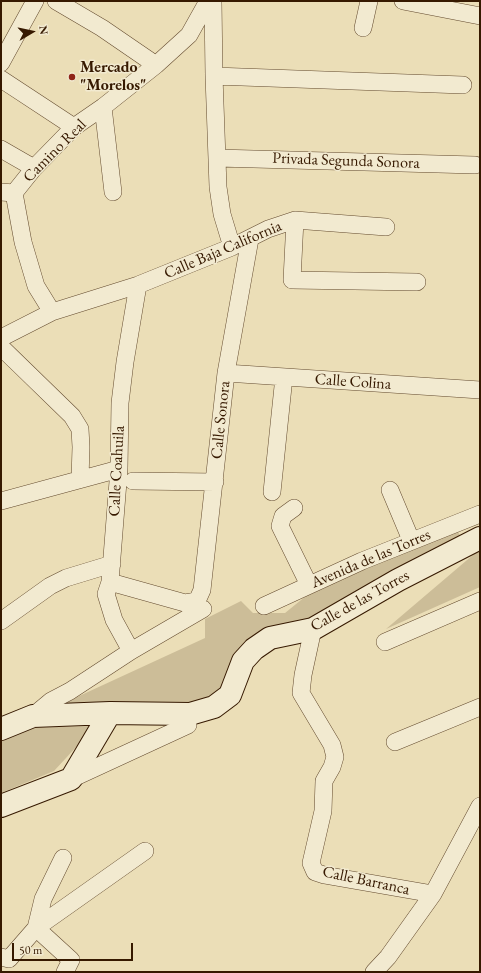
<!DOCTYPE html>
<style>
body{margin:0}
#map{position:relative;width:481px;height:973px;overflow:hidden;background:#ebdeb7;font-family:"EB Garamond",serif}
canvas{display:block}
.frame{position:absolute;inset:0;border:2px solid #361900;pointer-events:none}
.north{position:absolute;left:12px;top:12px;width:40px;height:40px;-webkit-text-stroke:3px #f2ead0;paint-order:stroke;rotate:81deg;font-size:11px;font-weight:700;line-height:16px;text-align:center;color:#361900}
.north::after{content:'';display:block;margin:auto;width:14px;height:18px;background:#361900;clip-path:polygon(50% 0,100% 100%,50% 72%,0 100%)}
.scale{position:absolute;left:12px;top:943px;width:121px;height:18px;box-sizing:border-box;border:2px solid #361900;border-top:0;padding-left:5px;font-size:12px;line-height:14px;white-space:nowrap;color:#361900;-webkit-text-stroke:3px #f2ead0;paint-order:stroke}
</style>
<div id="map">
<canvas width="481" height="973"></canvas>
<div class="frame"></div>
<div class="north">N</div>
<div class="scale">50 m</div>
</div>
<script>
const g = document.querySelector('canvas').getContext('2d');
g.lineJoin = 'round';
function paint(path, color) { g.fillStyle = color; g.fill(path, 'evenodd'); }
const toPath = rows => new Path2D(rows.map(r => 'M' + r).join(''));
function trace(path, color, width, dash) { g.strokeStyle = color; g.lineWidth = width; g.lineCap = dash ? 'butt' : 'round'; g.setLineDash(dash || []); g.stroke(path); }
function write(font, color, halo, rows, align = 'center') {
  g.font = font + ' "EB Garamond",serif'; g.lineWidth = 3; g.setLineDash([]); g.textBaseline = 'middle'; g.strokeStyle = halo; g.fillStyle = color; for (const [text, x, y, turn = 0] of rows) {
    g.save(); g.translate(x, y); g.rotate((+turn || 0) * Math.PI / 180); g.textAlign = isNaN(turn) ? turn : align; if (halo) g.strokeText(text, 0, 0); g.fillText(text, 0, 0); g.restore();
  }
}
paint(toPath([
 [456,528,463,541,308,627,265,636,223,686,209,698,193,705,69,710,64,703,205,638,205,619,241,601,253,613,285,613,306,596],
 [480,549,480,587,386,629],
 [88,726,90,732,54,771,1,793,1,738,24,728]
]), '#ccbd98');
const street = toPath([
 [56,1,102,28,156,65],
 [213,1,214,76,218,187,222,214,232,247],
 [403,1,480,16],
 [363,28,369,1],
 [1,63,35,1],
 [214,76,463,85],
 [1,79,74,127],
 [103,107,113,192],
 [1,149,34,168],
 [217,158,475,165],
 [1,192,14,193,34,168,74,127,103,107,156,65,189,35,208,1],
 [14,193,23,242,36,286,52,312],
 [295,220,292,280,417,282],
 [1,338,52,312,138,285,232,247,268,229,295,220,386,227],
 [1,347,72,416,80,429,81,447,80,479],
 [226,373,480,390],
 [133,481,215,482],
 [390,490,411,540],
 [272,492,284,377],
 [1,501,119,469],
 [294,508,283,516,280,526,309,585],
 [110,582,185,603,197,601,202,590,226,373,250,239],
 [264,606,362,561,480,514],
 [1,621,50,586,66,578,112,564],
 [313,629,303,675,301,693,332,745,335,757,332,767,324,781,323,811,311,863,315,872,324,875,433,894],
 [385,642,480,601],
 [131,651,114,620,106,594,110,582,119,469,120,403,125,362,138,285],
 [33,716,51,701,70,691,131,651,203,609],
 [395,742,480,707],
 [71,779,188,725],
 [36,928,145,851],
 [36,928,71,960,65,972],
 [1,957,9,959,36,928,43,899,63,858],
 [374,972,388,957,433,894,480,806]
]);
const secondary = toPath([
 [1,729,33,716,110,713],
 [1,806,71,779,110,713,190,714,214,707,230,695,243,661,254,649,270,638,313,629,398,580,480,538]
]);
trace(street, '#634a2e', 18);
trace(secondary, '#361900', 24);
trace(street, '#f2ead0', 17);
trace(secondary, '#f2ead0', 22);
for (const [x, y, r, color] of [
 [72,77,4,"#8f2418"]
]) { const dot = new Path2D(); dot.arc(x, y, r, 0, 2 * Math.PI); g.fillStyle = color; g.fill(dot); trace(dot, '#f2ead0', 1.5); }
write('bold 16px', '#361900', '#f2ead0', [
 ["Mercado",80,68],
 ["\"Morelos\"",80,86]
], 'left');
write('16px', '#361900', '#f2ead0', [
 ["Camino Real",55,151,-45],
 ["Privada Segunda Sonora",346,161,2],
 ["Calle Baja California",223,250,-23],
 ["Calle Colina",353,382,4],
 ["Calle Sonora",221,420,-84],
 ["Calle Coahuila",117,471,-87],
 ["Avenida de las Torres",371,559,-23],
 ["Calle de las Torres",360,601,-29],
 ["Calle Barranca",366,881,12]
]);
</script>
